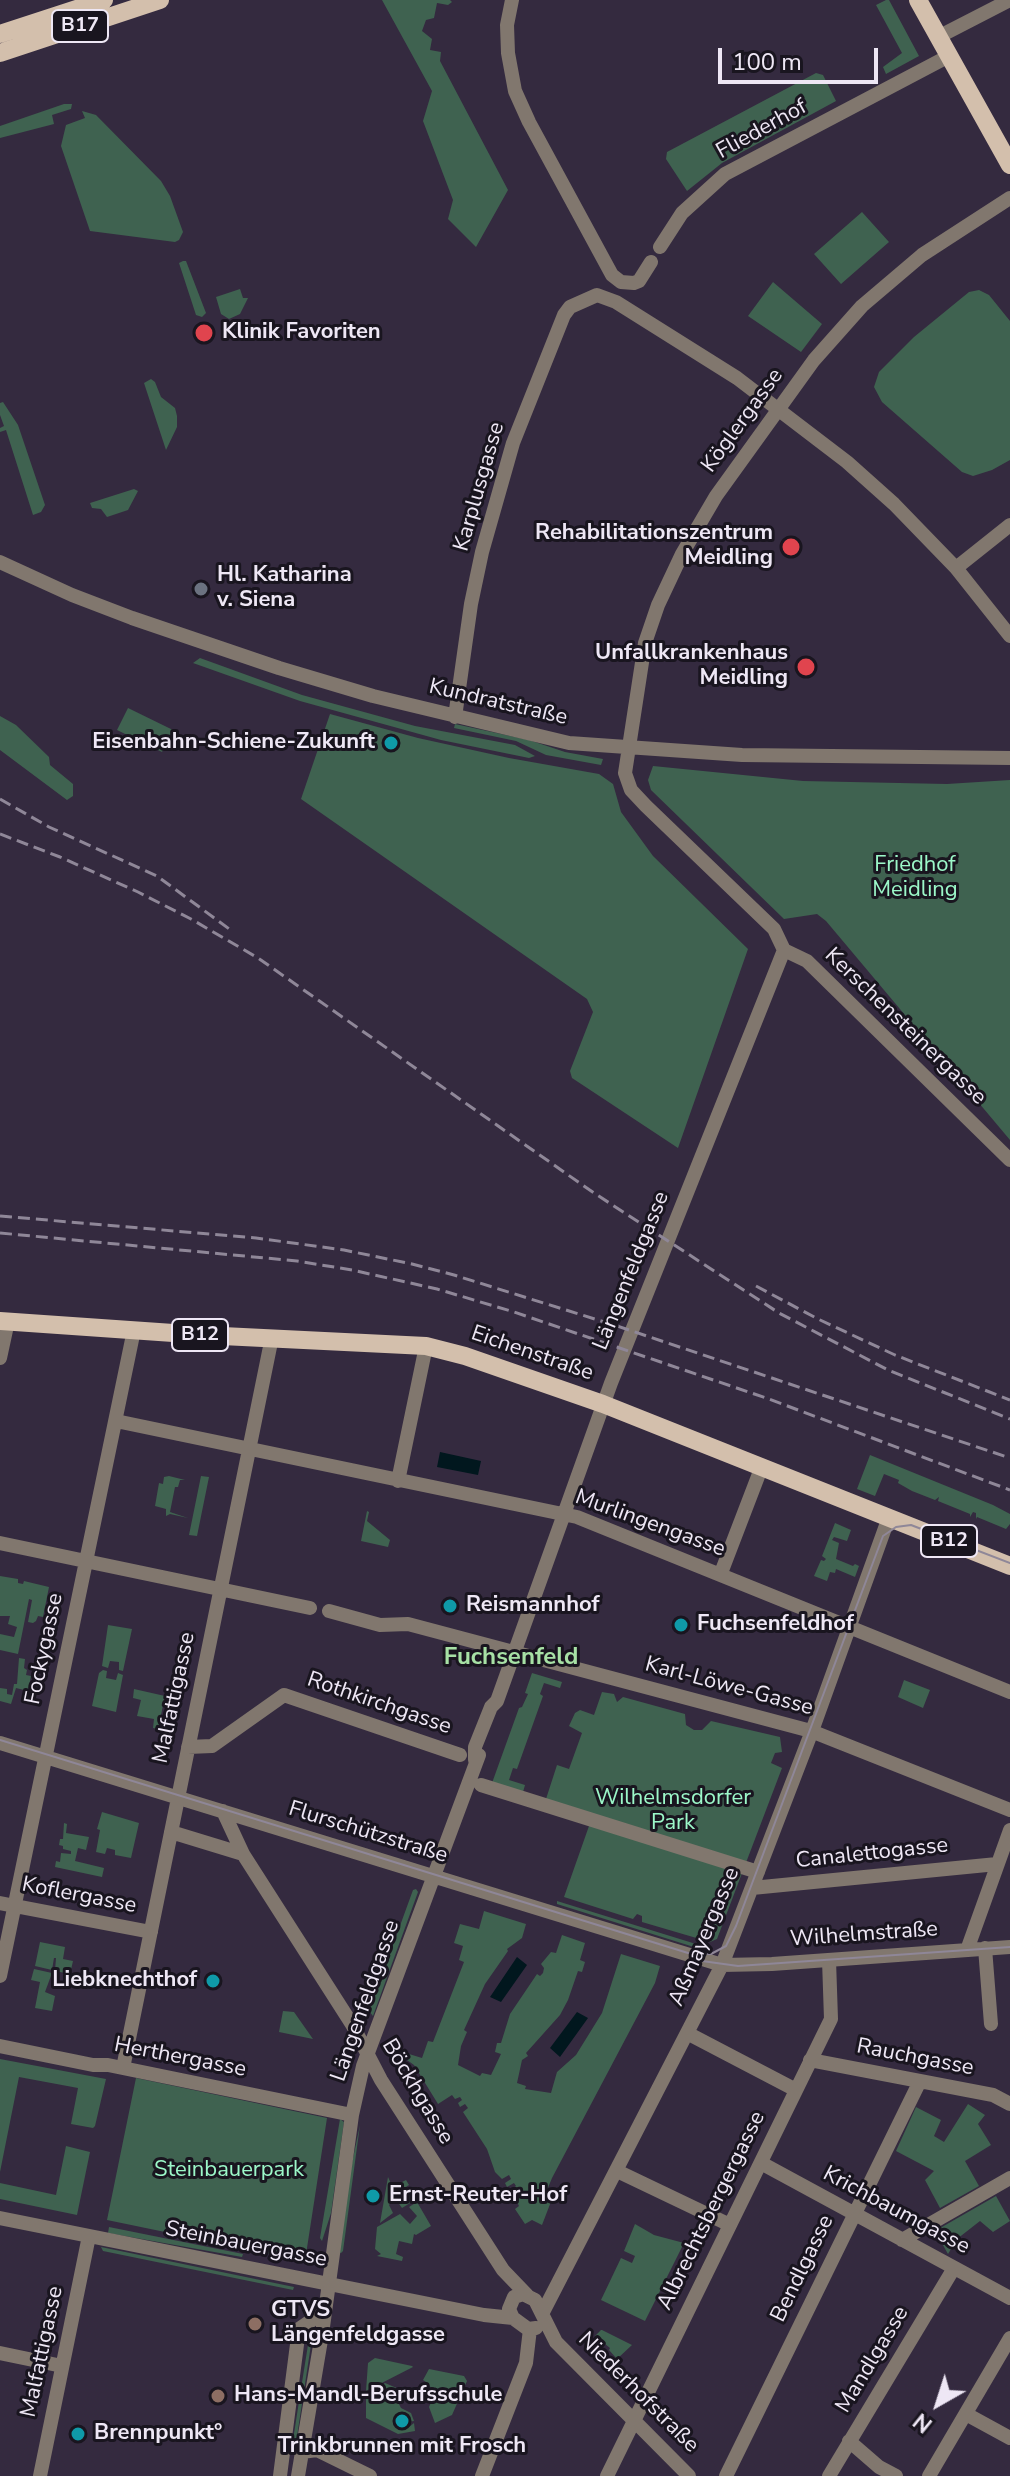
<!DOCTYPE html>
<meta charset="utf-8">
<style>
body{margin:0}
#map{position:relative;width:1010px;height:2476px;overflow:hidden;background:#342a3f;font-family:"Nunito Sans",sans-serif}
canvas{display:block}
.north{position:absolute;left:898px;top:2364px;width:80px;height:80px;-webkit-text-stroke:6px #19151f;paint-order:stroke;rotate:219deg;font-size:22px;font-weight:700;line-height:32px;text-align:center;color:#eee7f5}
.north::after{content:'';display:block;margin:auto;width:28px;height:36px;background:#eee7f5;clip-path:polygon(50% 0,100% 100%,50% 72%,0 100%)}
.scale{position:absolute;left:718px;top:48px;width:160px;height:36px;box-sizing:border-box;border:4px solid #eee7f5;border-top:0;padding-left:10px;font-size:24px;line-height:28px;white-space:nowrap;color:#eee7f5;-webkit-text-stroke:6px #19151f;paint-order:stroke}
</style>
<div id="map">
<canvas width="1010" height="2476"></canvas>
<div class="north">N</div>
<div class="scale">100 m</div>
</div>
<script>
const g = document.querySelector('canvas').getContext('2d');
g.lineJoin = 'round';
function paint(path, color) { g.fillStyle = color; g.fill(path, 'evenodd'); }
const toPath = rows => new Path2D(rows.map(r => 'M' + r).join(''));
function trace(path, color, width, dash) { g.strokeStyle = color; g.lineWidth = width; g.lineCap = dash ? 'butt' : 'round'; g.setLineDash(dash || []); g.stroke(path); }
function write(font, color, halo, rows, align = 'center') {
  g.font = font + ' "Nunito Sans",sans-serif'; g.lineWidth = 6; g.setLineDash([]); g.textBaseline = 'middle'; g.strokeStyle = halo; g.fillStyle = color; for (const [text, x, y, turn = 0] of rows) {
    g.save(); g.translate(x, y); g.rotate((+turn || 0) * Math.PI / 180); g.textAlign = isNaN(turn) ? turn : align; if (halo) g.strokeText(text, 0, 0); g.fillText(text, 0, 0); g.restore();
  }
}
paint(toPath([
 [382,0,450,0,452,2,448,5,437,3,434,18,426,20,422,31,432,39,430,50,441,52,440,61,508,190,476,247,448,219,453,200,423,121,432,91],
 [886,0,889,0,919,56,886,74,883,67,902,53,876,5],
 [816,73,823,75,836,101,722,163,687,191,666,159,667,152],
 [64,104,72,104,71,109,52,115,54,124,0,138,0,126],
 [82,111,96,115,161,181,170,196,183,232,179,240,175,242,90,231,61,146,66,125,85,118],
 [862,212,889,242,841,284,814,254],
 [183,261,186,261,206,313,202,317,196,315,179,263],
 [773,282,822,324,801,352,748,316],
 [240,289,243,298,248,298,240,314,229,319,221,314,216,297],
 [979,290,989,295,1010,321,1010,460,992,470,973,476,962,472,882,402,874,387,879,372,914,337,969,292],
 [151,379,155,382,161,397,175,408,177,416,177,427,166,450,144,383],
 [3,402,18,425,45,505,41,512,33,515,6,430,0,432,0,428,4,426,0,415,0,403],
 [134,489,138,491,128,510,107,517,101,509,92,508,90,503],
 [200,658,302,695,415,726,515,745,535,756,529,758,441,740,300,701,193,663],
 [128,708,173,730,162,752,117,730],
 [330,714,418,738,509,758,599,774,613,784,621,812,653,856,748,949,678,1148,572,1078,570,1071,593,1012,587,999,301,799],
 [0,716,16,725,49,757,50,765,73,784,73,796,67,800,0,750],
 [455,724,529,740,565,752,603,759,601,765,546,755,516,741,454,728],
 [653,766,803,781,947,784,1010,780,1010,1140,826,921,817,914,784,919,651,790,648,780],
 [870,1455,993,1505,1010,1514,1010,1524,1006,1529,977,1517,976,1519,976,1513,973,1512,970,1517,970,1514,938,1501,939,1497,935,1500,912,1491,898,1483,899,1480,884,1474,875,1496,857,1489],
 [169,1476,185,1480,180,1480,178,1487,175,1487,170,1512,188,1518,170,1514,166,1516,166,1509,155,1506,159,1483,163,1484,164,1477],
 [201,1476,209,1477,197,1536,189,1535],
 [367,1511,369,1512,367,1521,390,1540,388,1547,361,1541],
 [835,1523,851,1530,847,1541,834,1537,832,1540,839,1543,836,1559,853,1566,855,1564,859,1566,855,1577,836,1569,835,1573,830,1572,827,1581,814,1576,821,1560,824,1561,826,1559,822,1556],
 [0,1576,18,1579,18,1583,23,1584,24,1581,49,1587,43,1617,38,1616,36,1621,33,1623,28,1622,32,1600,29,1599,18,1654,0,1650,0,1634,14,1637,17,1627,8,1624,10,1616,0,1616],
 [108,1625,132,1629,123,1671,119,1670,119,1662,110,1661,108,1668,102,1666],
 [19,1658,25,1659,24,1668,27,1670,26,1675,31,1676,28,1691,16,1688,11,1704,0,1701,0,1688,7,1689,7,1694,12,1695,14,1684,17,1684],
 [103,1670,107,1671,106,1678,116,1680,118,1673,123,1675,116,1712,92,1706,99,1673],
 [532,1673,562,1682,560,1688,544,1683,540,1694,543,1696,517,1769,513,1768,509,1780,525,1785,523,1792,492,1783,519,1708,522,1707,528,1694,525,1693],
 [904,1680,930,1690,923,1708,898,1697],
 [134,1689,165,1696,158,1729,153,1728,154,1719,137,1716,141,1700,133,1698],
 [602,1692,614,1694,617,1702,623,1697,685,1714,686,1725,694,1730,702,1730,711,1721,780,1737,782,1752,775,1753,771,1763,782,1768,717,1939,710,1942,642,1922,642,1916,637,1914,633,1919,564,1897,589,1826,546,1799,557,1765,569,1769,582,1733,569,1726,575,1713,580,1710,594,1715],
 [102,1812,139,1823,131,1858,115,1855,115,1850,107,1848,105,1854,96,1852,100,1830,97,1829],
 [64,1823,67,1824,66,1833,89,1837,86,1850,78,1848,75,1861,104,1868,102,1877,55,1867,56,1861,60,1862,61,1853,71,1854,71,1851,63,1849,63,1846,59,1845,60,1839,63,1839],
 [416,1889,418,1892,373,2016,369,2011,413,1890],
 [557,1901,696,1944,697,1948,557,1904],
 [484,1911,526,1924,522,1938,507,1949,508,1951,485,1984,464,2030,467,2032,461,2046,458,2065,480,2076,482,2073,491,2075,501,2054,495,2052,497,2043,501,2043,510,2014,537,1974,540,1976,543,1973,544,1968,541,1964,551,1952,556,1953,562,1935,585,1943,580,1960,585,1962,582,1972,578,1971,568,2000,560,2015,526,2053,528,2056,522,2060,517,2083,526,2086,525,2089,551,2093,557,2072,576,2055,602,2013,621,1954,660,1966,655,1983,552,2178,545,2195,552,2199,542,2225,532,2220,525,2224,515,2209,519,2206,515,2198,521,2194,519,2190,512,2194,510,2191,516,2186,514,2183,507,2187,505,2183,511,2179,509,2175,502,2179,495,2172,487,2149,463,2112,468,2108,465,2104,460,2107,458,2103,462,2100,460,2097,455,2099,452,2095,438,2104,414,2065,407,2060,409,2054,422,2058,428,2041,433,2042,464,1962,459,1960,463,1946,454,1943,460,1924,479,1929],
 [40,1942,65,1947,63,1959,73,1961,70,1974,55,1971,56,1958,54,1958,52,1970,35,1966],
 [34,1969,52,1973,45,1992,55,1996,52,2011,35,2008,40,1982,31,1980],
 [283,2011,294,2012,313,2039,279,2032],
 [0,2059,106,2079,95,2126,93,2128,71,2124,78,2088,19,2077,0,2172],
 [136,2078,327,2118,305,2261,107,2220],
 [968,2104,985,2115,978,2124,991,2145,965,2161,979,2186,940,2208,925,2180,934,2171,896,2151,916,2107,941,2120,934,2136,944,2142],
 [340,2119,344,2122,331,2213,322,2241,320,2238],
 [360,2125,343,2251,341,2253,338,2252,348,2182],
 [66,2146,90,2152,77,2215,0,2199,0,2183,56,2195],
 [388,2177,392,2186,394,2186,397,2197,403,2195,400,2183,406,2180,409,2185,406,2187,415,2200,402,2208,397,2201,391,2202,389,2205,393,2213,380,2223],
 [996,2196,1010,2221,993,2232,980,2221,957,2239,948,2254,935,2231],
 [417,2202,431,2226,416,2235,414,2234,412,2244,399,2241,396,2254,403,2257,402,2261,377,2256,381,2254,375,2249,377,2227,400,2214,410,2224,417,2216,409,2207],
 [635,2224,654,2235,684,2243,645,2321,601,2300,621,2258,632,2263,635,2256,624,2251],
 [109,2227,243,2254,242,2257,108,2233],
 [101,2247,294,2287,293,2290,103,2251],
 [314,2325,296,2443,293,2440,300,2395,311,2326],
 [601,2330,602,2330,632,2345,617,2359,609,2350,610,2348,595,2336],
 [375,2358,412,2366,413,2367,366,2391,368,2363],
 [429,2369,464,2376,467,2381,452,2415,435,2423,429,2407,434,2395,429,2384,423,2380],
 [385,2383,399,2389,396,2398,401,2408,411,2413,414,2421,407,2422,409,2427,414,2423,415,2431,398,2434,366,2418,366,2396]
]), '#3f6250');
paint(toPath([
 [440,1452,481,1461,478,1475,437,1467],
 [517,1957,527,1965,501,2002,490,1997],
 [577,2012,588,2018,560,2057,550,2048]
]), '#01171e');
trace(toPath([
 [512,0,507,25,508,53,515,91,529,122,612,275,621,282,634,283,639,281,651,262],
 [938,37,1010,0],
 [1010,198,922,255,862,306,814,360,716,496,682,554,658,605,645,643,625,773,631,790,646,806,774,929,784,950,807,961,1010,1160],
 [660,247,682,213,725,174,949,56],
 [0,562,72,595,132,618,279,668,373,696,569,743,742,755,1010,758],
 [956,568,1010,525],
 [455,717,471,604,482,552,513,443,564,315,570,307,597,295,616,302,737,378,847,462,894,504,956,568,1010,636],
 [0,1358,8,1321],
 [116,1421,577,1517,1010,1692],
 [398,1481,426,1346],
 [0,1543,310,1608],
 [721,1573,762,1466],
 [329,1611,380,1625,408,1624,811,1731,1010,1810],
 [0,1743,722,1965,772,1964,1010,1947],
 [188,1747,212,1746,284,1695,460,1755],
 [475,1760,475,1747,491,1707,497,1701,611,1383,784,950],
 [481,1785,758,1872],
 [223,1811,243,1854,353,2026,381,2080,503,2270,527,2295],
 [171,1832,243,1854],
 [752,1888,997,1864],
 [0,1903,151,1932],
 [985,1948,991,2024],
 [967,1950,1010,1830],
 [0,1976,134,1330],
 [687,2033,796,2090],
 [0,2046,93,2065,108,2065,352,2115],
 [810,2060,993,2095,1010,2104],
 [123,2068,272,1337],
 [761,2163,1010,2298],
 [617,2171,730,2225],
 [0,2218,484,2315,513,2318],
 [902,2240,1010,2178],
 [542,2314,722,1965,812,1731,889,1517],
 [536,2328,528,2329,513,2318,509,2309,514,2297,523,2294,535,2300,556,2342,689,2476],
 [0,2353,62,2366],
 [966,2414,1010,2438],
 [849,2441,879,2467,896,2476],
 [302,2452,317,2450,370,2476],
 [40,2476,89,2236],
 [280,2476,299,2329,325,2311],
 [298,2476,322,2334,352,2115,363,2066,479,1755],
 [482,2476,526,2363,530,2329],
 [607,2476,831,2019,829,1960],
 [726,2476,920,2081],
 [829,2476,954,2268],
 [929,2476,1010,2338]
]), '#81776e', 14);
trace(toPath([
 [918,0,1010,165],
 [0,34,104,0],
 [0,53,160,0],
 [0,1321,202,1335,426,1346,465,1356,603,1404,1010,1566]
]), '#d3bfac', 18);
trace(toPath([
 [0,1740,688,1953,711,1954,726,1946,736,1926,883,1536,896,1527,911,1525,1010,1563],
 [695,1960,738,1966,1010,1947]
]), '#8f8798', 2);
trace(toPath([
 [0,799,49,827,157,876,232,931],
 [0,834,60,857,138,892,191,919,258,958,594,1193,779,1313,888,1370,1010,1419],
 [0,1216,256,1238,344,1250,412,1264,454,1275,617,1326,1010,1458],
 [0,1233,297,1261,352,1270,437,1289,514,1312,769,1399,1010,1490],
 [756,1286,818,1319,895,1355,1010,1400]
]), '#8f8798', 3, [12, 6]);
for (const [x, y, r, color] of [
 [204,333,10,"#e0444e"],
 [791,547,10,"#e0444e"],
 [201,589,8,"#6b7280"],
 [806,667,10,"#e0444e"],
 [391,743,8,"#0f9aa8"],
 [450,1606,8,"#0f9aa8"],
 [681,1625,8,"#0f9aa8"],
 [213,1981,8,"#0f9aa8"],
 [373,2196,8,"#0f9aa8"],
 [255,2324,8,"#8d6e63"],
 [218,2396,8,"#8d6e63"],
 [402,2421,8,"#0f9aa8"],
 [78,2434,8,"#0f9aa8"]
]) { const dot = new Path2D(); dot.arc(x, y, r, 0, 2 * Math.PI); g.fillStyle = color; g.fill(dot); trace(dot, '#19151f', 3); }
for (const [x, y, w] of [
 [80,26,56],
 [200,1335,56],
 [949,1541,56]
]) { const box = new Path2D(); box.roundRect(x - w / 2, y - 16, w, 32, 6); g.fillStyle = '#19151f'; g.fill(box); trace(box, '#eee7f5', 2); }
write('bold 20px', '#eee7f5', null, [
 ["B17",80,26],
 ["B12",200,1335],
 ["B12",949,1541]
]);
write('22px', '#eee7f5', '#19151f', [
 ["Fliederhof",762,130,-29],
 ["Köglergasse",743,421,-54],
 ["Karplusgasse",480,487,-74],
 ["Kundratstraße",498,703,13],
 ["Kerschensteinergasse",905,1027,44],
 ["Längenfeldgasse",632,1271,-68],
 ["Eichenstraße",532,1354,19],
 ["Murlingengasse",650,1524,20],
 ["Fockygasse",45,1649,-78],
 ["Karl-Löwe-Gasse",729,1687,15],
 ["Malfattigasse",175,1698,-78],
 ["Rothkirchgasse",379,1704,19],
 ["Flurschützstraße",368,1833,17],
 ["Canalettogasse",872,1854,-6],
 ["Koflergasse",79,1896,11],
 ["Wilhelmstraße",864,1935,-4],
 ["Aßmayergasse",705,1937,-67],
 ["Längenfeldgasse",366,2001,-71],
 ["Herthergasse",180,2058,11],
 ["Rauchgasse",915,2058,11],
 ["Böckhgasse",417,2092,59],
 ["Albrechtsbergergasse",712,2211,-64],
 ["Krichbaumgasse",896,2211,28],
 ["Steinbauergasse",246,2245,11],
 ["Bendlgasse",803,2269,-64],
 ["Malfattigasse",43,2352,-78],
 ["Mandlgasse",873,2360,-59],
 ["Niederhofstraße",638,2393,45]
]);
write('bold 22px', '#eee7f5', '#19151f', [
 ["Klinik Favoriten",222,333],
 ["Rehabilitationszentrum",773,534,"right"],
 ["Meidling",773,559,"right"],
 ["Hl. Katharina",217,576],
 ["v. Siena",217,601],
 ["Unfallkrankenhaus",788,654,"right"],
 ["Meidling",788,679,"right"],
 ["Eisenbahn-Schiene-Zukunft",375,743,"right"],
 ["Reismannhof",466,1606],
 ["Fuchsenfeldhof",697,1625],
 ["Liebknechthof",197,1981,"right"],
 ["Ernst-Reuter-Hof",389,2196],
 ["GTVS",271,2311],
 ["Längenfeldgasse",271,2336],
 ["Hans-Mandl-Berufsschule",234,2396],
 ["Brennpunkt°",94,2434],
 ["Trinkbrunnen mit Frosch",402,2447,"center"]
], 'left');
write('22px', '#9cf8c9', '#19151f', [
 ["Friedhof",915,866],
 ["Meidling",915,891],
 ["Wilhelmsdorfer",673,1799],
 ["Park",673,1824],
 ["Steinbauerpark",229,2171]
]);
write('bold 24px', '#a7e1a5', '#19151f', [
 ["Fuchsenfeld",511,1658]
]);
</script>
